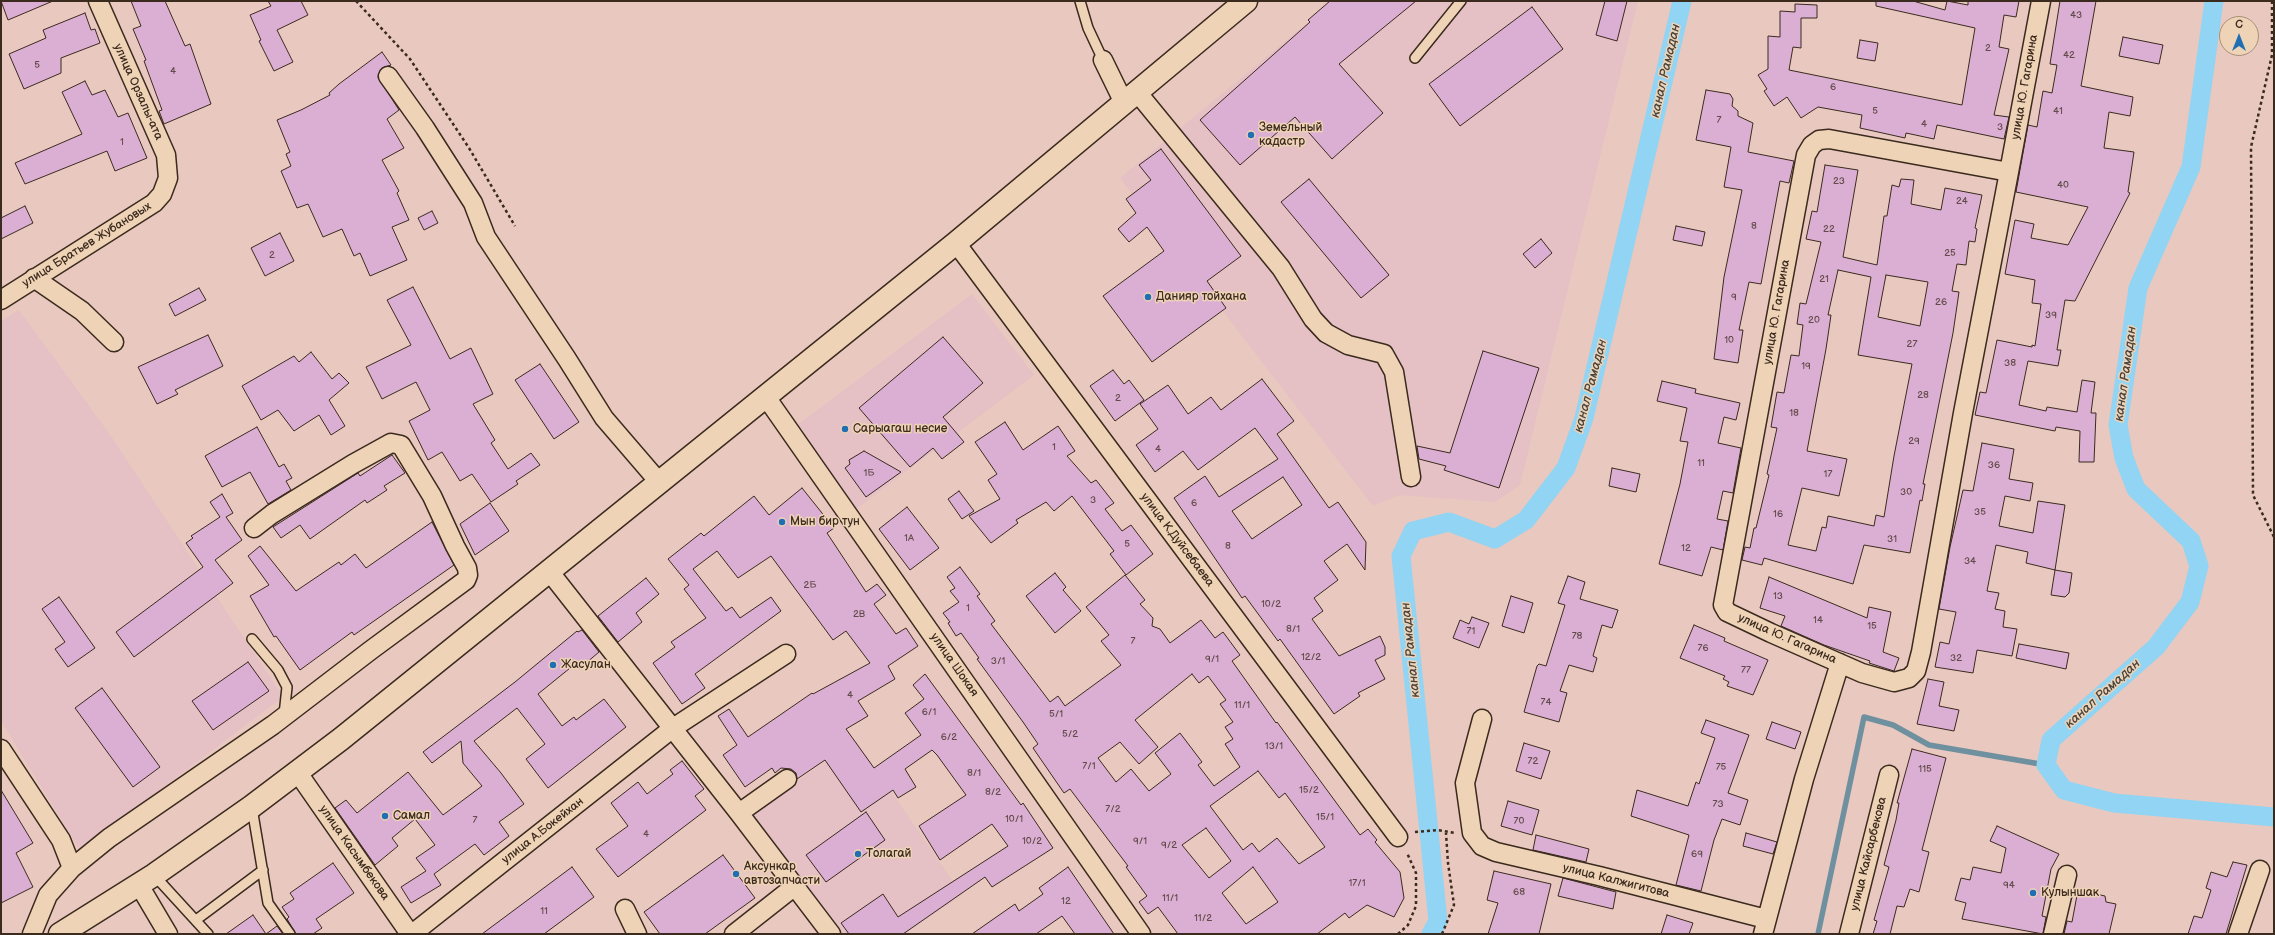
<!DOCTYPE html>
<meta charset="utf-8">
<style>
body{margin:0}
#map{position:relative;width:2275px;height:935px;overflow:hidden;background:#e9c8bf;font-family:"Balsamiq Sans",sans-serif}
canvas{display:block}
.frame{position:absolute;inset:0;border:2px solid #3b2a1e;pointer-events:none}
.north{position:absolute;left:2219px;top:16px;width:40px;height:40px;box-sizing:border-box;background:#efd3b6;border:1px solid #a78f79;border-radius:50%;rotate:0deg;font-size:11px;font-weight:700;line-height:16px;text-align:center;color:#3b2a1e}
.north::after{content:'';display:block;margin:auto;width:14px;height:18px;background:#1f6fb2;clip-path:polygon(50% 0,100% 100%,50% 72%,0 100%)}
</style>
<div id="map">
<canvas width="2275" height="935"></canvas>
<div class="frame"></div>
<div class="north">С</div>
</div>
<script>
const g = document.querySelector('canvas').getContext('2d');
g.lineJoin = 'round';
function paint(path, color) { g.fillStyle = color; g.fill(path, 'evenodd'); }
const toPath = rows => new Path2D(rows.map(r => 'M' + r).join(''));
function trace(path, color, width, dash) { g.strokeStyle = color; g.lineWidth = width; g.lineCap = dash ? 'butt' : 'round'; g.setLineDash(dash || []); g.stroke(path); }
function write(font, color, halo, rows, align = 'center') {
  g.font = font + ' "Balsamiq Sans",sans-serif'; g.lineWidth = 3; g.setLineDash([]); g.textBaseline = 'middle'; g.strokeStyle = halo; g.fillStyle = color; for (const [text, x, y, turn = 0] of rows) {
    g.save(); g.translate(x, y); g.rotate((+turn || 0) * Math.PI / 180); g.textAlign = isNaN(turn) ? turn : align; if (halo) g.strokeText(text, 0, 0); g.fillText(text, 0, 0); g.restore();
  }
}
paint(toPath([
 [1334,1,1638,1,1520,485,1495,502,1399,495,1373,506,1120,178],
 [972,294,1034,375,851,513,792,429],
 [19,310,111,436,283,697,80,850,1,721,1,321],
 [856,740,962,895,905,934,844,934,751,813]
]), '#e5c0c5');
trace(toPath([
 [1818,934,1864,717,1893,725,1929,745,2046,765]
]), '#6f909e', 5.5);
trace(toPath([
 [2214,1,2191,167,2138,288,2118,425,2124,458,2136,489,2191,541,2199,566,2190,602,2156,647,2051,740,2046,765,2064,790,2114,803,2274,817],
 [1431,934,1438,921,1401,556,1413,531,1449,522,1495,539,1526,520,1566,468,1584,418,1682,1]
]), '#91d4f3', 19);
const building = toPath([
 [1,1,53,1,8,20,1,1],
 [131,1,165,1,185,46,190,44,211,104,164,124,159,111,162,110,144,61,146,60,133,29,141,26,131,1],
 [268,1,301,1,308,15,277,30,293,62,274,71,259,41,261,40,250,15,271,6,268,1],
 [1330,1,1416,1,1339,64,1383,113,1332,159,1295,117,1240,165,1200,120,1310,22,1308,20,1330,1],
 [1605,1,1627,1,1617,41,1596,35,1605,1],
 [1876,1,1913,1,1945,10,1947,1,1968,5,1968,1,2019,1,2016,17,2004,15,1999,47,2009,49,1994,115,2009,117,2004,139,1937,125,1934,139,1906,133,1905,138,1860,128,1862,115,1818,107,1801,118,1787,97,1774,106,1764,91,1767,89,1758,75,1768,69,1768,36,1780,37,1780,11,1795,12,1795,4,1817,5,1817,18,1801,18,1801,48,1793,47,1789,70,1962,105,1975,28,1876,6,1876,1],
 [2060,1,2096,1,2081,86,2133,97,2130,116,2109,112,2104,148,2134,152,2128,192,2130,193,2075,301,2065,300,2057,350,2061,350,2058,366,2028,361,2019,405,2046,411,2047,407,2077,412,2082,380,2095,382,2091,413,2096,413,2094,462,2079,462,2080,431,2056,427,2055,431,1975,415,1980,392,1986,393,1997,340,2032,347,2032,345,2035,346,2041,304,2032,303,2035,280,2005,274,2015,220,2034,224,2031,238,2068,245,2088,207,2016,192,2028,125,2037,127,2043,91,2052,93,2057,65,2050,64,2060,1],
 [1532,7,1563,49,1460,126,1429,84,1532,7],
 [85,13,91,30,95,29,100,43,61,58,61,73,24,89,9,54,46,38,43,30,85,13],
 [2123,37,2163,45,2159,64,2119,56,2123,37],
 [1860,40,1878,43,1875,61,1857,58,1860,40],
 [382,52,391,65,382,68,378,77,399,110,387,119,404,148,382,160,399,191,397,193,409,220,392,227,407,260,370,276,360,253,354,256,342,229,323,237,308,204,297,208,281,171,291,166,286,154,290,152,277,120,301,110,330,95,329,93,339,84,382,52],
 [85,81,92,95,105,90,118,117,128,113,147,158,115,171,107,151,25,184,15,163,82,134,62,92,85,81],
 [1706,90,1730,94,1733,99,1732,106,1738,111,1738,116,1753,123,1748,152,1794,161,1789,183,1780,181,1761,284,1749,282,1739,330,1743,330,1738,363,1714,359,1724,277,1742,190,1724,187,1731,147,1696,140,1706,90],
 [1161,149,1241,256,1207,281,1226,308,1152,362,1103,296,1164,251,1147,227,1129,242,1118,229,1136,213,1126,199,1151,180,1139,165,1161,149],
 [1825,165,1858,170,1843,257,1877,265,1884,216,1887,216,1892,185,1899,187,1901,179,1914,180,1911,204,1941,210,1945,188,1982,195,1975,228,1977,229,1975,242,1969,241,1966,265,1957,264,1952,291,1959,292,1953,333,1923,484,1925,484,1922,501,1920,500,1910,553,1864,545,1853,584,1764,558,1762,565,1742,560,1745,547,1750,548,1754,528,1756,528,1769,475,1767,474,1777,428,1771,427,1777,392,1784,393,1791,355,1799,356,1803,325,1797,324,1800,303,1806,304,1821,242,1806,239,1812,211,1817,212,1825,165],
 [1838,270,1871,277,1858,355,1912,364,1894,456,1884,517,1876,515,1874,526,1828,516,1826,528,1822,527,1816,551,1788,545,1802,488,1839,496,1847,459,1807,451,1826,349,1831,315,1828,315,1838,270],
 [1886,275,1928,282,1920,326,1878,317,1886,275],
 [1309,179,1389,275,1361,298,1281,202,1309,179],
 [25,206,33,223,1,239,1,218,25,206],
 [432,211,438,223,424,230,418,218,432,211],
 [1676,226,1705,232,1702,246,1673,240,1676,226],
 [280,233,294,261,265,276,251,248,280,233],
 [1541,239,1552,253,1535,268,1523,254,1541,239],
 [413,287,450,359,471,348,493,394,473,404,495,440,491,443,508,469,531,453,540,465,516,481,518,484,491,502,472,474,460,481,442,452,428,460,409,421,430,410,416,382,382,399,366,367,411,345,387,300,413,287],
 [199,288,206,300,175,316,169,304,199,288],
 [208,335,223,366,175,390,178,394,157,404,138,367,208,335],
 [943,337,983,383,943,417,964,442,942,459,933,448,910,467,859,408,943,337],
 [1483,351,1539,368,1499,488,1444,470,1446,466,1419,459,1417,446,1450,453,1483,351],
 [311,352,332,379,339,373,349,383,329,400,345,426,331,435,319,415,294,431,278,410,261,420,242,386,294,356,299,362,311,352],
 [540,364,579,422,554,439,515,380,540,364],
 [1113,370,1124,384,1129,380,1144,400,1115,421,1090,386,1113,370],
 [1262,379,1294,421,1277,434,1329,508,1338,502,1366,542,1365,570,1347,544,1324,561,1338,580,1314,598,1323,611,1312,619,1339,656,1380,636,1385,647,1385,655,1375,660,1385,679,1358,693,1360,696,1334,714,1280,639,1278,641,1245,596,1242,598,1174,498,1205,476,1219,497,1278,459,1255,428,1198,470,1183,451,1155,472,1136,445,1158,429,1140,404,1168,385,1188,414,1211,397,1221,410,1262,379],
 [1283,477,1302,505,1252,539,1232,511,1283,477],
 [1662,381,1696,389,1695,393,1740,403,1736,420,1724,417,1718,443,1741,448,1733,493,1723,491,1717,519,1728,521,1723,550,1711,547,1702,576,1659,564,1680,484,1688,442,1680,441,1687,408,1657,401,1662,381],
 [1005,422,1023,450,1058,426,1075,451,1067,456,1091,483,1096,480,1114,503,1105,509,1122,531,1131,525,1153,554,1126,575,1110,554,1114,551,1072,496,1054,511,1046,502,1016,520,1018,523,991,543,969,516,1000,499,988,480,997,474,975,442,1005,422],
 [257,427,279,467,284,464,292,478,286,481,291,490,268,504,250,472,222,487,205,456,257,427],
 [1982,443,2014,449,2009,479,2033,483,2030,501,2005,496,1999,526,2033,533,2038,501,2065,505,2055,570,2026,563,2028,552,1996,545,1987,591,1999,593,1995,609,2005,611,2003,627,2017,629,2012,656,1977,650,1973,673,1935,667,1940,642,1949,644,1956,612,1939,609,1950,547,1963,490,1973,491,1982,443],
 [864,451,901,472,866,497,845,468,850,464,849,460,864,451],
 [392,455,405,473,384,486,387,490,367,503,365,500,310,539,300,525,281,538,273,527,358,473,360,476,392,455],
 [1612,468,1640,474,1636,492,1609,486,1612,468],
 [802,488,834,528,827,533,866,592,877,584,886,595,874,604,896,634,906,628,918,646,888,666,895,679,858,701,868,716,846,729,874,768,921,735,905,713,924,699,913,685,925,674,1021,805,1023,803,1053,848,992,887,985,877,903,934,849,934,841,923,883,894,898,917,1008,846,992,824,940,860,919,826,966,795,937,755,932,750,905,769,916,787,898,798,893,790,861,812,825,760,797,779,796,773,791,769,781,768,775,773,772,768,745,787,723,755,737,745,718,716,729,709,748,737,812,693,813,694,870,663,846,631,833,640,771,556,738,578,717,551,693,569,726,611,732,607,740,618,771,597,781,611,695,674,705,688,682,704,653,663,675,647,671,642,706,618,684,589,689,585,668,559,701,533,704,536,754,496,769,515,802,488],
 [959,491,974,511,962,519,948,499,959,491],
 [222,494,233,513,226,517,242,540,215,560,233,583,134,657,116,632,203,567,186,543,193,538,191,536,220,517,210,502,222,494],
 [490,503,509,531,475,555,460,524,490,503],
 [907,507,939,548,910,570,879,529,907,507],
 [432,522,454,565,354,635,352,632,300,670,276,636,274,637,250,596,269,585,248,556,260,546,296,591,339,562,341,565,355,554,366,568,432,522],
 [960,567,980,594,977,596,995,621,991,624,1050,702,1058,696,1065,706,1121,665,1101,641,1109,635,1086,607,1125,575,1145,600,1140,604,1153,618,1152,626,1160,629,1170,643,1201,620,1215,638,1223,632,1240,655,1232,661,1276,723,1277,722,1360,835,1368,829,1377,840,1375,842,1400,872,1404,898,1394,917,1367,905,1349,918,1345,913,1317,934,1178,934,1158,907,1148,914,1139,902,1147,896,1126,867,1128,866,1070,789,1064,793,1033,748,1038,744,1023,722,977,659,979,658,961,633,956,636,948,623,950,622,943,613,959,602,950,591,955,588,947,577,960,567],
 [1192,674,1199,683,1208,676,1226,700,1220,704,1233,722,1225,727,1233,739,1225,744,1240,767,1214,786,1198,765,1202,762,1180,733,1155,753,1171,774,1149,791,1131,769,1116,782,1098,758,1120,742,1139,764,1158,747,1135,720,1192,674],
 [1258,771,1279,798,1285,793,1325,847,1299,864,1277,838,1259,852,1252,843,1243,850,1210,806,1258,771],
 [1206,828,1231,861,1209,878,1182,845,1206,828],
 [1253,867,1278,902,1246,924,1222,893,1253,867],
 [2055,570,2072,573,2069,593,2065,597,2051,595,2055,570],
 [1055,573,1066,587,1063,590,1081,611,1055,633,1026,596,1055,573],
 [1568,576,1585,582,1580,599,1618,610,1612,628,1602,625,1593,656,1597,658,1593,672,1569,665,1560,691,1567,693,1559,722,1524,712,1537,666,1539,664,1546,666,1565,605,1558,603,1568,576],
 [1769,577,1867,618,1869,607,1891,612,1883,652,1899,658,1894,671,1869,663,1870,661,1824,645,1781,626,1785,616,1760,608,1769,577],
 [646,578,659,594,636,613,642,622,618,642,598,616,646,578],
 [1511,596,1533,603,1524,633,1502,626,1511,596],
 [59,597,95,648,68,667,55,649,65,642,42,609,59,597],
 [1472,617,1489,623,1479,648,1453,638,1460,620,1469,624,1472,617],
 [1694,625,1725,638,1724,641,1768,660,1753,695,1727,686,1729,682,1723,679,1725,676,1680,658,1694,625],
 [582,630,599,652,579,669,575,664,538,694,562,726,574,717,576,720,604,699,626,727,548,788,526,759,545,744,517,708,474,741,501,773,524,804,499,822,509,836,484,855,475,844,434,874,441,885,411,903,401,887,426,871,416,858,435,845,415,819,392,838,398,846,375,865,335,808,346,800,357,813,408,772,443,815,482,786,463,763,461,741,432,763,423,752,515,682,577,631,578,632,582,630],
 [2019,644,2069,653,2066,669,2016,658,2019,644],
 [248,662,269,691,213,730,192,701,248,662],
 [1928,679,1944,682,1939,706,1959,710,1954,731,1917,724,1928,679],
 [102,688,160,767,133,787,75,708,102,688],
 [1706,720,1749,735,1728,793,1748,800,1740,825,1722,819,1714,840,1701,891,1676,885,1689,835,1631,816,1637,790,1688,806,1696,782,1699,784,1715,738,1701,733,1706,720],
 [1772,722,1801,732,1795,749,1766,739,1772,722],
 [1524,743,1550,751,1541,779,1516,771,1524,743],
 [1912,749,1946,758,1922,850,1929,852,1919,892,1910,889,1904,907,1897,906,1890,934,1873,934,1877,921,1874,920,1889,867,1884,865,1896,820,1899,803,1897,803,1912,749],
 [682,761,704,789,695,796,706,810,618,877,596,849,628,826,611,803,638,782,647,794,673,774,670,770,682,761],
 [1,790,33,843,16,853,33,887,1,903,1,790],
 [1508,801,1539,810,1532,835,1501,826,1508,801],
 [866,812,885,840,826,882,806,855,866,812],
 [1997,826,2059,854,2051,869,2042,916,2046,917,2043,934,1962,919,1966,903,1955,900,1961,878,1970,880,1973,867,2001,873,2006,848,1990,841,1997,826],
 [1746,833,1777,842,1773,854,1743,846,1746,833],
 [1536,835,1589,849,1586,862,1533,850,1536,835],
 [723,855,755,898,705,934,660,934,644,912,723,855],
 [2233,862,2247,865,2226,934,2188,934,2194,916,2202,918,2211,890,2206,888,2211,872,2227,877,2233,862],
 [333,863,354,893,316,919,322,928,313,934,296,934,287,919,289,917,282,907,294,899,290,893,333,863],
 [572,867,594,897,544,934,482,934,572,867],
 [1068,867,1114,934,1075,934,1062,916,1036,934,972,934,1015,904,1019,911,1043,894,1039,888,1068,867],
 [1494,871,1551,884,1539,934,1488,934,1498,903,1487,900,1494,871],
 [1563,878,1616,892,1613,909,1558,896,1563,878],
 [2078,890,2105,896,2106,902,2116,904,2109,934,2064,934,2067,921,2072,922,2078,890],
 [253,915,266,934,277,926,283,934,226,934,253,915],
 [1667,915,1693,923,1689,934,1661,934,1667,915]
]);
paint(building, '#dbafd3');
trace(building, '#3b2a1e', 1);
const service = toPath([
 [1080,1,1088,28,1103,60],
 [1415,58,1461,1],
 [252,639,278,670,287,687,284,715],
 [252,808,268,903,290,934],
 [154,875,208,934],
 [196,920,263,870]
]);
const minor = toPath([
 [1103,60,1124,103],
 [388,76,425,128,473,203,486,237,567,359,604,418,659,482],
 [1137,92,1281,268,1313,319,1326,333,1348,345,1384,354,1394,372,1411,477],
 [2009,172,1829,139,1819,140,1812,145,1806,155,1723,605,1727,612,1771,633,1862,673,1894,682,1909,678,1916,671,1921,652,1963,413,2009,172,2041,1],
 [956,243,1398,837],
 [34,278,82,311,114,342],
 [1,300,154,203,162,194,168,178,166,155,98,1],
 [766,397,1141,934],
 [549,571,739,813,831,934],
 [1482,719,1465,783,1472,833,1482,846,1496,852,1599,876,1766,919],
 [1,749,61,840,72,868],
 [298,773,410,934],
 [739,813,787,779],
 [139,885,168,934],
 [625,909,637,934],
 [32,934,48,895,72,868,109,838,273,725,371,650,466,580,468,575,467,568,455,546,432,496,401,445,391,443,353,464,272,514,254,528],
 [412,934,673,728,786,654],
 [734,934,795,886],
 [1763,934,1804,779,1840,663],
 [1849,934,1889,775],
 [2053,934,2067,875],
 [2238,934,2260,870]
]);
const trunk = toPath([
 [60,934,154,875,251,807,341,739,956,243,1246,1]
]);
trace(service, '#3b2a1e', 12);
trace(minor, '#3b2a1e', 21);
trace(trunk, '#3b2a1e', 25);
trace(toPath([
 [356,1,410,59,469,148,515,226],
 [2272,1,2272,55,2251,147,2253,495,2274,537],
 [1415,832,1438,830,1455,833],
 [1398,934,1408,925,1416,906,1416,873,1407,853],
 [1442,934,1454,905,1448,863,1446,833]
]), '#3b2a1e', 2.5, [3, 3]);
trace(service, '#efd3b6', 9);
trace(minor, '#efd3b6', 18);
trace(trunk, '#efd3b6', 22);
for (const [x, y, r, color] of [
 [1251,135,4,"#1f6fb2"],
 [1148,297,4,"#1f6fb2"],
 [845,429,4,"#1f6fb2"],
 [782,522,4,"#1f6fb2"],
 [553,665,4,"#1f6fb2"],
 [385,816,4,"#1f6fb2"],
 [858,854,4,"#1f6fb2"],
 [736,874,4,"#1f6fb2"],
 [2033,893,4,"#1f6fb2"]
]) { const dot = new Path2D(); dot.arc(x, y, r, 0, 2 * Math.PI); g.fillStyle = color; g.fill(dot); trace(dot, '#efd3b6', 1.5); }
write('10px', '#634b4b', null, [
 ["43",2076,15],
 ["2",1988,48],
 ["42",2069,55],
 ["5",37,65],
 ["4",173,71],
 ["6",1833,87],
 ["5",1875,111],
 ["41",2058,111],
 ["7",1719,120],
 ["4",1924,124],
 ["3",2000,127],
 ["1",122,142],
 ["23",1839,181],
 ["40",2063,185],
 ["24",1962,201],
 ["8",1754,226],
 ["22",1829,229],
 ["25",1950,253],
 ["2",272,255],
 ["21",1824,279],
 ["9",1734,297],
 ["26",1941,302],
 ["39",2051,315],
 ["20",1814,320],
 ["10",1729,340],
 ["27",1912,344],
 ["38",2010,363],
 ["19",1806,366],
 ["28",1923,395],
 ["2",1118,398],
 ["18",1794,413],
 ["29",1914,441],
 ["1",1054,447],
 ["4",1158,449],
 ["11",1701,463],
 ["36",1994,465],
 ["1Б",869,473],
 ["17",1828,474],
 ["30",1906,492],
 ["3",1093,500],
 ["6",1194,503],
 ["35",1980,512],
 ["16",1778,514],
 ["1А",909,538],
 ["31",1892,539],
 ["5",1127,544],
 ["8",1228,546],
 ["12",1686,548],
 ["34",1970,561],
 ["2Б",810,585],
 ["13",1778,596],
 ["10/2",1271,604],
 ["1",968,608],
 ["2В",859,614],
 ["14",1818,620],
 ["15",1872,626],
 ["8/1",1293,629],
 ["71",1471,631],
 ["78",1577,636],
 ["7",1133,641],
 ["76",1703,648],
 ["12/2",1311,657],
 ["32",1956,658],
 ["9/1",1212,659],
 ["3/1",998,661],
 ["77",1746,670],
 ["4",850,695],
 ["74",1546,702],
 ["11/1",1242,705],
 ["6/1",929,712],
 ["5/1",1056,714],
 ["5/2",1070,734],
 ["6/2",949,737],
 ["13/1",1274,746],
 ["72",1533,761],
 ["7/1",1089,766],
 ["75",1721,767],
 ["115",1925,769],
 ["8/1",974,773],
 ["15/2",1309,790],
 ["8/2",993,792],
 ["73",1718,804],
 ["7/2",1113,809],
 ["15/1",1325,817],
 ["10/1",1014,819],
 ["7",475,820],
 ["70",1519,821],
 ["4",646,834],
 ["10/2",1032,841],
 ["9/1",1140,841],
 ["9/2",1169,845],
 ["69",1697,854],
 ["17/1",1357,883],
 ["94",2009,885],
 ["68",1519,892],
 ["11/1",1170,898],
 ["12",1066,901],
 ["11",544,911],
 ["11/2",1203,918]
]);
write('12px', '#3b2a1e', '#efd3b6', [
 ["улица Ю. Гагарина",2025,87,-80],
 ["улица Орзалы-ата",138,92,66],
 ["улица Братьев Жубановых",87,245,-32],
 ["улица Ю. Гагарина",1777,312,-80],
 ["улица К.Дуйсебаева",1177,540,53],
 ["улица Ю. Гагарина",1787,639,24],
 ["улица Шокая",954,665,55],
 ["улица А.Бокейхан",543,831,-38],
 ["улица Касымбекова",354,853,55],
 ["улица Кайсарбекова",1869,854,-76],
 ["улица Калжигитова",1616,881,14]
]);
write('12px', '#3b2a1e', '#efd3b6', [
 ["Земельный",1259,128],
 ["кадастр",1259,142],
 ["Данияр тойхана",1156,297],
 ["Сарыагаш несие",853,429],
 ["Мын бир тун",790,522],
 ["Жасулан",561,665],
 ["Самал",393,816],
 ["Толагай",866,854],
 ["Аксункар",744,867],
 ["автозапчасти",744,881],
 ["Кулыншак",2041,893]
], 'left');
write('italic 13px', '#48443e', '#efd3b6', [
 ["канал Рамадан",1666,71,-77],
 ["канал Рамадан",2126,374,-82],
 ["канал Рамадан",1591,386,-75],
 ["канал Рамадан",1411,650,-96],
 ["канал Рамадан",2103,694,-42]
]);
</script>
